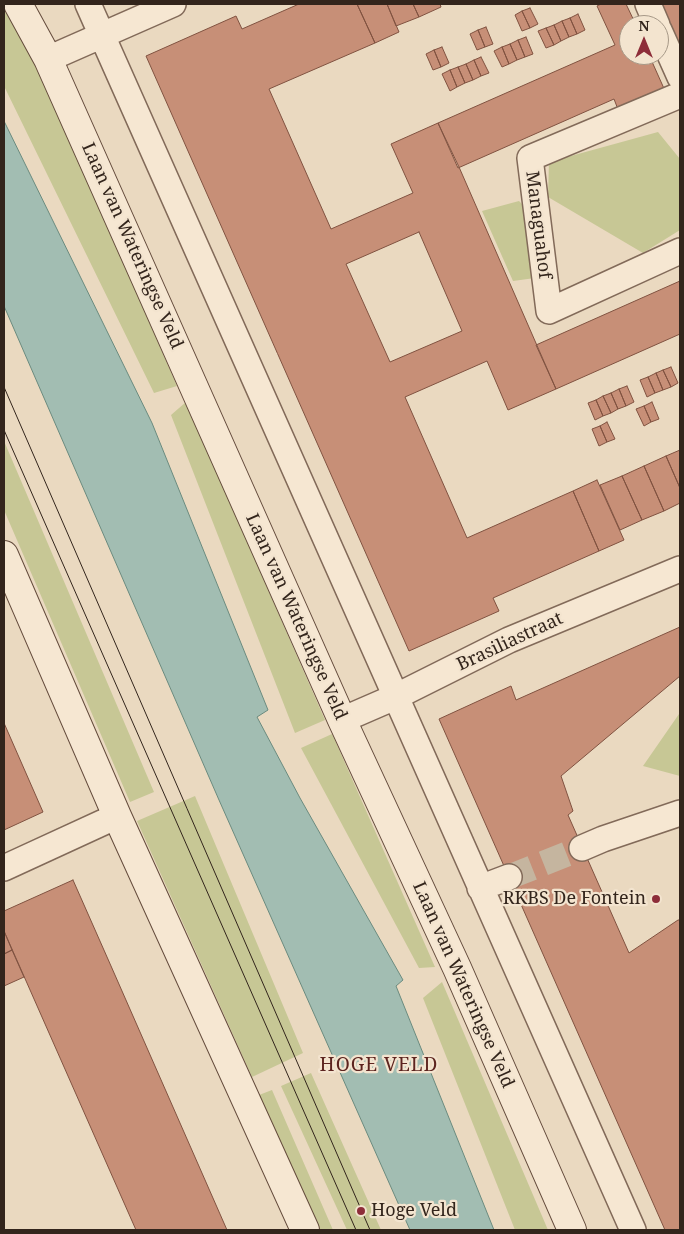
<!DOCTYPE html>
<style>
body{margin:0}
#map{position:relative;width:684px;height:1234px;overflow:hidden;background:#ead9c0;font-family:"Noto Serif",serif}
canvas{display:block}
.frame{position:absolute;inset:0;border:5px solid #33251c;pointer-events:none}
.north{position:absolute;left:619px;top:15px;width:50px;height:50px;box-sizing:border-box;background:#f3e4cf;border:1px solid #a69887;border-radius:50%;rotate:0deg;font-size:14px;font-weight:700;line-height:20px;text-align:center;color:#33251c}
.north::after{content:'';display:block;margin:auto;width:18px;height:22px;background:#8d2d39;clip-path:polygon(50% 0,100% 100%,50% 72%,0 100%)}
</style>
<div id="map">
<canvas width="684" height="1234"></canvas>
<div class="frame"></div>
<div class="north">N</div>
</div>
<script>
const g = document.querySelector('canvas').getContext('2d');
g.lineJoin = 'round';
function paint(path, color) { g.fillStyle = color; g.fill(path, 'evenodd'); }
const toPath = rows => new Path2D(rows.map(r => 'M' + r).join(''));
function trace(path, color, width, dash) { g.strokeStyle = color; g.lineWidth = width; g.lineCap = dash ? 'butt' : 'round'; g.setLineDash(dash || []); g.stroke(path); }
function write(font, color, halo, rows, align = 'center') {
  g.font = font + ' "Noto Serif",serif'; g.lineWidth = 4.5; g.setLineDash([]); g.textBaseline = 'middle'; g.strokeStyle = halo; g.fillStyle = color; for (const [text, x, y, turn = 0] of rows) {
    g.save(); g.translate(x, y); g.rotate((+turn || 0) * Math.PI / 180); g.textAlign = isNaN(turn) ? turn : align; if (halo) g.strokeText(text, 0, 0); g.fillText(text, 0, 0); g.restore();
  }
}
paint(toPath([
 [4,10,31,50,177,386,154,393,4,86],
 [658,132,680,159,680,230,643,253,548,197,549,162],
 [519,201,526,208,535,278,513,281,482,211],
 [186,402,325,720,295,733,171,415],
 [4,441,154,792,130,802,4,510],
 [679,714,680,776,643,766],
 [332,734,334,738,435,967,419,968,301,748],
 [195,796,303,1053,252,1077,137,821],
 [442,982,548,1230,515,1230,423,998],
 [311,1073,381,1230,347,1230,281,1086],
 [272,1090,333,1230,319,1230,259,1095]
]), '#c7c795');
const water = toPath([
 [4,121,152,423,268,710,257,717,300,798,403,980,396,986,494,1230,410,1230,219,800,4,306,4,121]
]);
paint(water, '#a2bdb2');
trace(water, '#6a8a7e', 1);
const building = toPath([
 [299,4,357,4,375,43,269,89,331,229,413,193,391,144,438,123,459,167,556,389,508,410,487,361,405,397,467,538,573,491,599,551,493,598,499,611,409,651,146,56,236,16,242,29,299,4],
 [419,232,462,331,390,362,346,264,419,232],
 [357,4,387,4,399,32,375,43,357,4],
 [387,4,413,4,419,17,396,26,387,4],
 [413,4,440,4,441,7,419,17,413,4],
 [601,4,626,4,636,25,629,25,629,55,649,55,666,93,619,112,614,99,458,168,438,123,615,45,597,6,601,4],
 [661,4,680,4,680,48,661,4],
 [530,8,538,24,530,28,522,11,530,8],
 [522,11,530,28,522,31,515,15,522,11],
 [578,14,585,30,577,34,570,18,578,14],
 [570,18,577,34,569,37,562,21,570,18],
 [562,21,569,37,561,41,554,25,562,21],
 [554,25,561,41,554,45,546,28,554,25],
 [486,27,493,44,485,47,478,30,486,27],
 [546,28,554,45,546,48,538,31,546,28],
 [478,30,485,47,477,50,470,34,478,30],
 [526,37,533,54,525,57,518,40,526,37],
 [518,40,525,57,517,60,510,44,518,40],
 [510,44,517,60,509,64,502,47,510,44],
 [442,47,449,63,441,67,434,50,442,47],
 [502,47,509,64,502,67,494,51,502,47],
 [434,50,441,67,433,70,426,54,434,50],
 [481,57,489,73,481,76,474,60,481,57],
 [474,60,481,76,473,80,466,64,474,60],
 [466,64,473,80,465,83,458,67,466,64],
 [458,67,465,83,457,87,450,70,458,67],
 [450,70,457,87,450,91,442,74,450,70],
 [680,281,680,334,556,389,536,345,680,281],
 [671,367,678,383,671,387,663,370,671,367],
 [663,370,671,387,663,390,656,373,663,370],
 [656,373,663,390,655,393,648,377,656,373],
 [648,377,655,393,647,397,640,380,648,377],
 [627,386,634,402,626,406,619,389,627,386],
 [619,389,626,406,618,409,611,393,619,389],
 [611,393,618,409,611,413,603,396,611,393],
 [603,396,611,413,603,416,596,400,603,396],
 [596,400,603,416,595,420,588,403,596,400],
 [652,402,659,419,651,422,644,406,652,402],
 [644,406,651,422,644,426,636,409,644,406],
 [607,422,615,439,607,442,600,426,607,422],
 [600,426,607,442,599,446,592,429,600,426],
 [680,450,680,488,666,456,680,450],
 [666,456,680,488,680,503,664,511,644,466,666,456],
 [644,466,664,511,642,520,622,476,644,466],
 [622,476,642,520,620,530,600,485,622,476],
 [597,480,624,540,599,551,573,491,597,480],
 [680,627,680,676,561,776,573,811,568,815,629,953,678,920,680,920,680,1230,665,1230,439,719,511,686,516,700,680,627],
 [4,723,43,812,4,830,4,723],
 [73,880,111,966,227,1230,136,1230,4,931,4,911,73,880],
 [4,931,12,950,4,954,4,931],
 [12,950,24,977,4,986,4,954,12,950]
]);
paint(building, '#c78f77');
trace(building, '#805240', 1);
trace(toPath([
 [509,877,582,848]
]), '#c5b59f', 25, [25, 12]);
const street = toPath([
 [88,4,633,1230],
 [648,4,657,25],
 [659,30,680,77],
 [48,59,173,4],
 [680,95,530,158,549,311,680,251],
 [342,720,395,697,509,640,680,569],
 [582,848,603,839,680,813],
 [4,868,117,816],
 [480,888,509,877]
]);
const secondary = toPath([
 [18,4,48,59,342,720,457,968,572,1230],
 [4,555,117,816,305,1230]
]);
trace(street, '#826a59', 28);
trace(secondary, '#644b3c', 30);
trace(street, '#f6e7d2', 25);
trace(secondary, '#f6e7d2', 28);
trace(toPath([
 [4,387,370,1230],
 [4,430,356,1230]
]), '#33251c', 1);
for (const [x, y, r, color] of [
 [656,899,5,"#8d2d39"],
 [361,1211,5,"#8d2d39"]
]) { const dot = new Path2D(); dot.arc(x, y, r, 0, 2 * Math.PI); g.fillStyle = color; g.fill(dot); trace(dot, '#f3e4cf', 2); }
write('18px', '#33251c', '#f3e4cf', [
 ["Managuahof",538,225,83],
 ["Laan van Wateringse Veld",132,246,66],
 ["Laan van Wateringse Veld",296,617,66],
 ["Brasiliastraat",510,642,-25],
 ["Laan van Wateringse Veld",463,985,66]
]);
write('18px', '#33251c', '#f3e4cf', [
 ["RKBS De Fontein",646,899],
 ["Hoge Veld",371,1211,"left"]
], 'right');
g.letterSpacing = '1px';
write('19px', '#5c241f', '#f3e4cf', [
 ["HOGE VELD",379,1066]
]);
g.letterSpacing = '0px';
</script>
